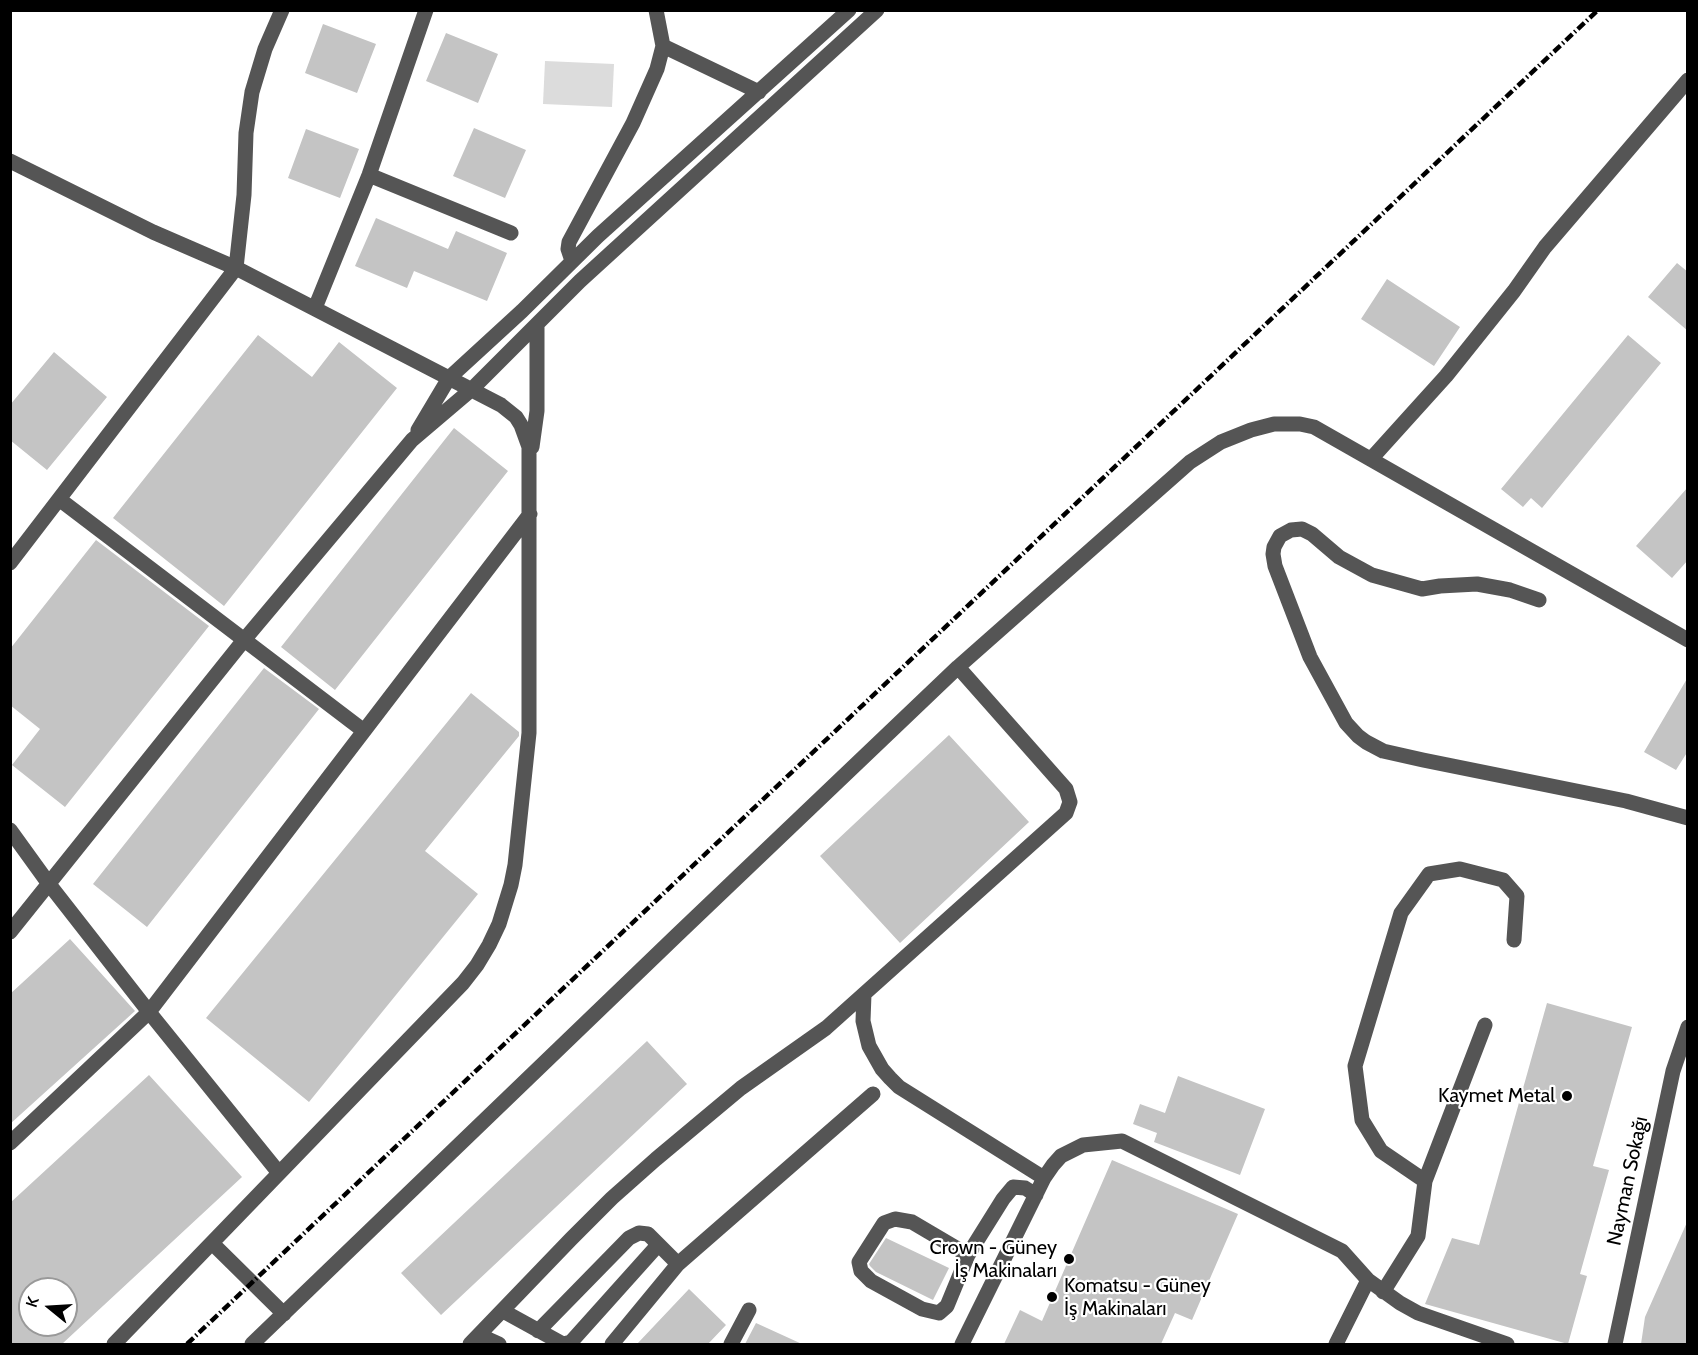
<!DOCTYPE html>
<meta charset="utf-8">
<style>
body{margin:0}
#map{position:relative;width:1698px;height:1355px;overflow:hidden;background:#fff;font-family:Cabin,sans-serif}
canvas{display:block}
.frame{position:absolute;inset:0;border:12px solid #000;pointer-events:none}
.north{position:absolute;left:18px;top:1277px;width:60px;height:60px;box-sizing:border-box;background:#fff;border:2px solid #999;border-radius:50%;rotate:288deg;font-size:16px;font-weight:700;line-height:24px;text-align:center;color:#000}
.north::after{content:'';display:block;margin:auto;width:21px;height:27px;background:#000;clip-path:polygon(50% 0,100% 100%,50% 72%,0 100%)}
</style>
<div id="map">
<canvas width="1698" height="1355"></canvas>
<div class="frame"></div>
<div class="north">K</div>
</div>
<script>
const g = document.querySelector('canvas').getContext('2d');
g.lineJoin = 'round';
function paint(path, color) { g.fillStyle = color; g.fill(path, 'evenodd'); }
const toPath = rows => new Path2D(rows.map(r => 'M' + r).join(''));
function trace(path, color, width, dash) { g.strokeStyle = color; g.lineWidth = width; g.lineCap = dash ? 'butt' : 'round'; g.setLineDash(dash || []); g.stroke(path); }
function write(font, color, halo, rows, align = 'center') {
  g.font = font + ' Cabin,sans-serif'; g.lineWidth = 4.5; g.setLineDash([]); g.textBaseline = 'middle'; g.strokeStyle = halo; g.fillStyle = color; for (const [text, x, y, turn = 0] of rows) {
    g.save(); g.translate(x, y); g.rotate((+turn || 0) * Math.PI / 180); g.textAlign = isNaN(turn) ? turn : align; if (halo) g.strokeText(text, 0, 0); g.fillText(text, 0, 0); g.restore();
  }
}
paint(toPath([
 [545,61,614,64,612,107,543,104]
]), '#dcdcdc');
paint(toPath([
 [323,24,376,44,357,93,305,73],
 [446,33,498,54,478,103,426,81],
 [474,128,526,150,505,198,453,176],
 [306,129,359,149,340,198,288,178],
 [376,218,448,249,456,231,507,253,487,301,414,271,407,288,355,266],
 [1677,263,1688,272,1688,331,1648,297],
 [1387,279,1460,327,1434,366,1361,319],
 [258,335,312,377,339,342,397,388,224,606,113,518],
 [1628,335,1661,363,1542,508,1531,498,1523,507,1501,489],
 [54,352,107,397,47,470,10,440,10,405],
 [454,428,508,471,335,690,281,647],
 [1688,487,1688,560,1672,578,1636,546],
 [96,540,209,626,65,807,12,765,40,729,10,705,10,649],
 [264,668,319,709,147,927,93,884],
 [1688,677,1688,751,1676,770,1644,752],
 [471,693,519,732,519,736,425,851,478,894,309,1102,206,1018],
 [949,735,1029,822,900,943,820,856],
 [70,939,135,1011,10,1124,10,994],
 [1547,1003,1632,1027,1593,1166,1609,1170,1580,1274,1587,1276,1568,1344,1425,1304,1452,1238,1479,1245],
 [647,1041,687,1084,441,1315,401,1273],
 [149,1075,242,1177,62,1344,10,1344,10,1203],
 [30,1289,66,1289,66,1325,30,1325],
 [1178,1076,1265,1109,1240,1175,1154,1142,1157,1133,1133,1124,1140,1104,1165,1113],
 [1112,1160,1238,1214,1192,1320,1175,1313,1161,1344,1004,1344,1020,1310,1042,1321],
 [1688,1220,1688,1344,1641,1344,1645,1317],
 [886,1238,949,1268,933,1300,876,1272,870,1266,869,1264],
 [689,1289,726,1325,708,1344,637,1344],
 [756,1323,802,1344,745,1344]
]), '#c4c4c4');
trace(toPath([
 [663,46,759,92],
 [10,161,153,232,236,268,501,405,516,417,521,425,529,447,529,733,515,865,511,885,499,924,489,945,477,965,463,983,114,1344],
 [369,175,511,233],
 [572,261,568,249,569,242,633,123,657,69,663,46,656,10],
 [315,308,369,175,426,10],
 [418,430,449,378,522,311,598,236,849,10],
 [532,447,537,411,537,324,580,281,877,10],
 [1371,459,1446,376,1514,291,1545,247,1688,80],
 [59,499,364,731],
 [10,563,236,268,244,195,246,133,252,92,265,49,282,10],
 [1539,600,1510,590,1477,584,1440,586,1422,589,1372,575,1339,557,1312,534,1302,529,1291,530,1280,536,1274,547,1273,554,1275,566,1310,657,1346,723,1358,736,1366,742,1383,751,1423,760,1626,801,1688,818],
 [10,830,49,884,149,1012,279,1173],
 [10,932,244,640,412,440,472,389,537,324],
 [864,994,863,1021,869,1046,882,1069,890,1078,899,1087,1044,1178],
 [10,1143,149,1012,530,514],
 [1425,1181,1485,1025],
 [212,1243,284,1314],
 [968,1255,912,1222,895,1219,884,1223,859,1262,861,1271,871,1281,922,1309,939,1313,947,1306,968,1255,1003,1199,1013,1187,1025,1188,1036,1195],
 [1383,1292,1418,1236,1425,1181,1381,1151,1362,1120,1355,1066,1401,913,1429,874,1460,869,1503,880,1517,896,1514,940],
 [503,1311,563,1344],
 [538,1331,629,1238,639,1233,648,1234,678,1264],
 [479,1335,499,1344],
 [252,1344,677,935,958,667,1190,462,1221,442,1251,430,1274,424,1300,424,1314,427,1688,640],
 [470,1344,571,1239,612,1198,656,1159,741,1088,826,1028,1066,813,1070,802,1066,789,958,667],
 [564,1344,571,1342,658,1245],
 [612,1344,678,1264,873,1094],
 [731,1344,749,1310],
 [962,1344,1044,1178,1053,1165,1061,1156,1083,1145,1122,1141,1342,1251,1368,1280,1400,1303,1418,1313,1507,1344],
 [1336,1344,1368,1280],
 [1615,1344,1673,1071,1688,1027]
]), '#555', 15);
trace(toPath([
 [187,1344,1598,10]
]), '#000', 4.5, [9, 3, 1.5, 3]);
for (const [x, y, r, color] of [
 [1567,1096,6,"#000"],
 [1069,1259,6,"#000"],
 [1052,1297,6,"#000"]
]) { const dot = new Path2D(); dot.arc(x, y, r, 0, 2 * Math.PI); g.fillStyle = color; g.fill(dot); trace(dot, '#fff', 2); }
write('20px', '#000', '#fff', [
 ["Kaymet Metal",1555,1096],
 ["Crown - Güney",1057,1248],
 ["İş Makinaları",1057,1271],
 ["Komatsu - Güney",1064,1286,"left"],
 ["İş Makinaları",1064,1309,"left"]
], 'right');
write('20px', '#000', '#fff', [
 ["Nayman Sokağı",1628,1181,-78]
]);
</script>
